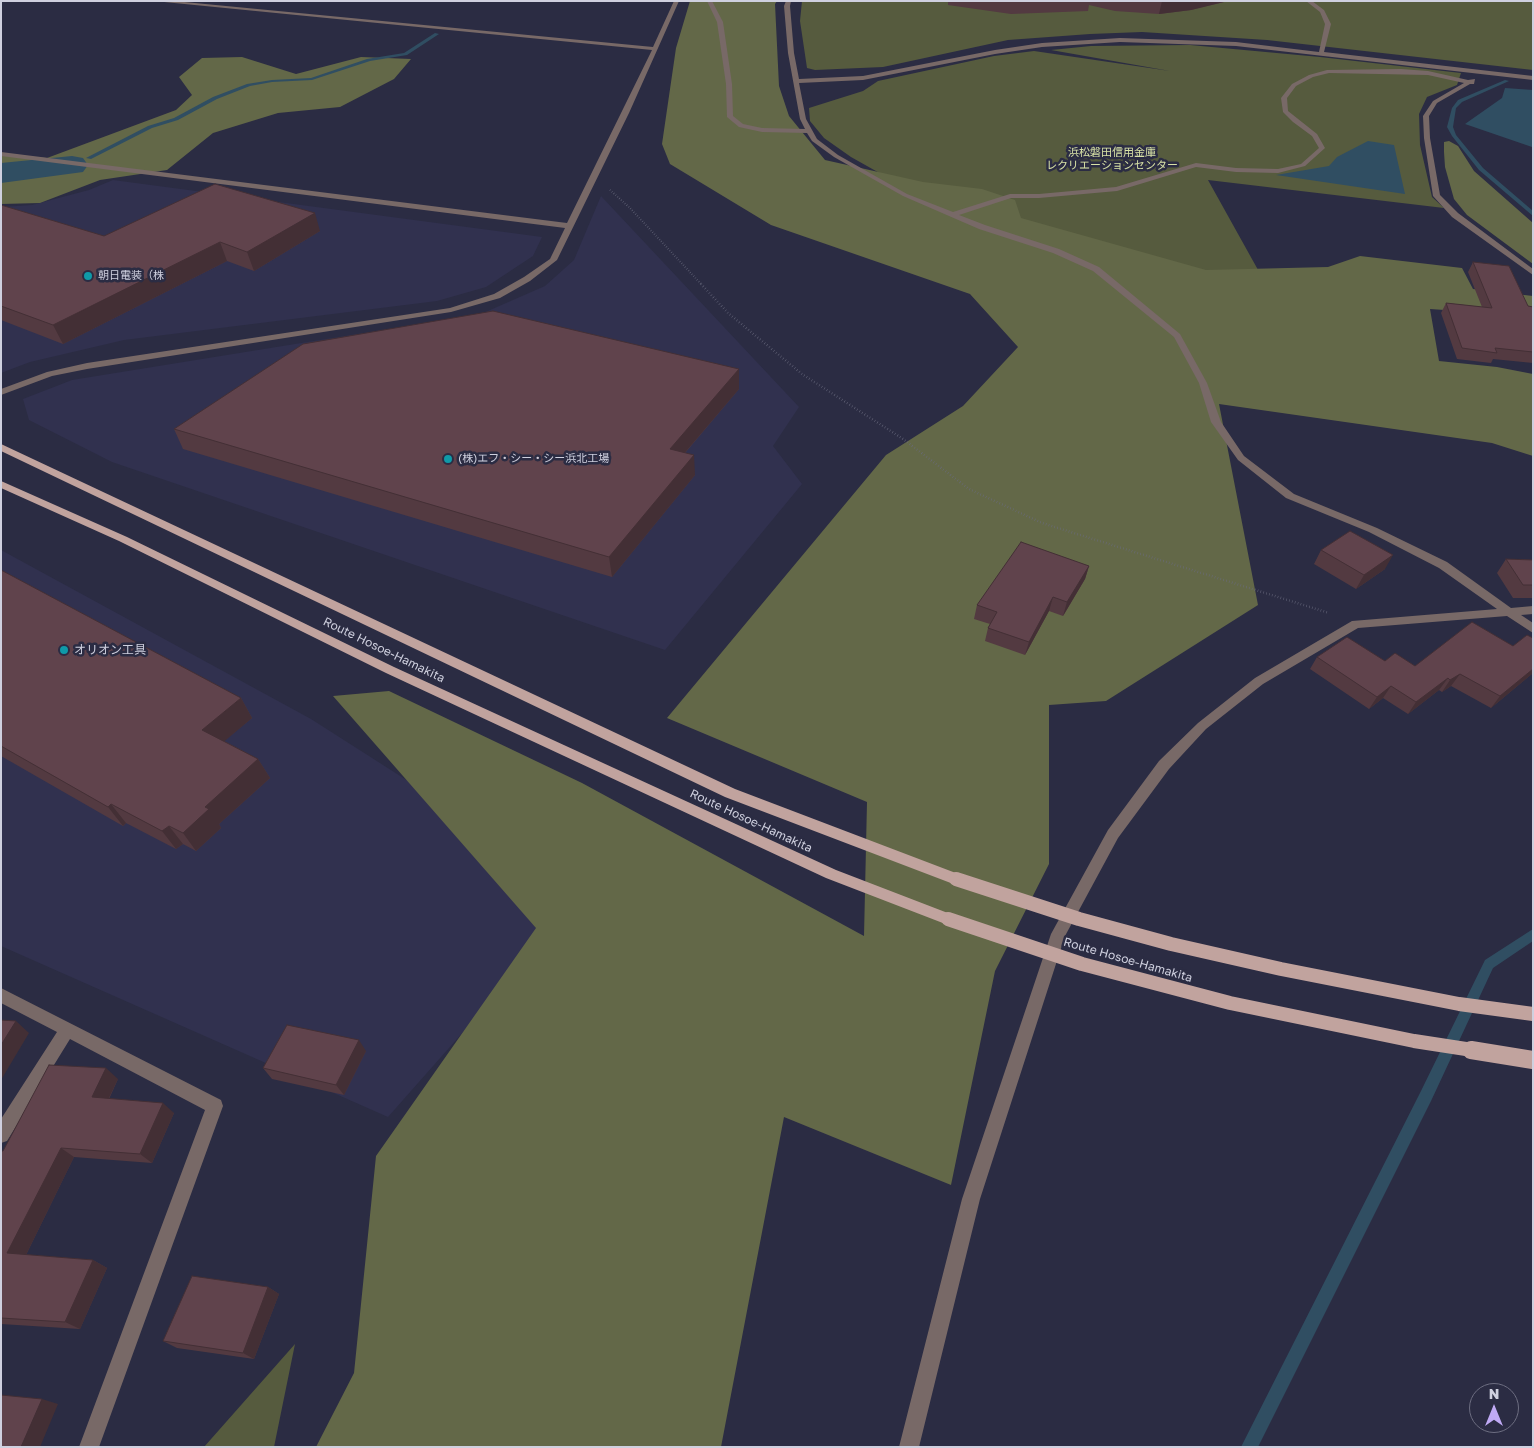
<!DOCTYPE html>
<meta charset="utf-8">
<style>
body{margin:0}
#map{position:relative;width:1534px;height:1448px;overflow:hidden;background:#2b2c43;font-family:"Golos Text",sans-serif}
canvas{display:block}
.frame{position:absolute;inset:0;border:2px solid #cfd0df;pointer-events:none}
.north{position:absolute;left:1469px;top:1383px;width:50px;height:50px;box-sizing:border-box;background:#2b2c43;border:1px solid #6d6e81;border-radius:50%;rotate:0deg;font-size:14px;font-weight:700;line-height:20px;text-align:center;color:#cfd0df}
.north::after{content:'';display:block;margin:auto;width:18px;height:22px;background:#bfa9f4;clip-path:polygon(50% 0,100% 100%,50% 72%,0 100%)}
</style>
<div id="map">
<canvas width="1534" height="1448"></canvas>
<div class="frame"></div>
<div class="north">N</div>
</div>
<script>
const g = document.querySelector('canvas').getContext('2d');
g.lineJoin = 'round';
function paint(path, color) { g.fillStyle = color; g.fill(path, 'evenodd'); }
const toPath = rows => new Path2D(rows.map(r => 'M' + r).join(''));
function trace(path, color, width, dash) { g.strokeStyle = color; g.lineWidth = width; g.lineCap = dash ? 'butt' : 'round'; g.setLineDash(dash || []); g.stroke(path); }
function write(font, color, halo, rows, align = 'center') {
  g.font = font + ' "Golos Text","Noto Sans JP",sans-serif'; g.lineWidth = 5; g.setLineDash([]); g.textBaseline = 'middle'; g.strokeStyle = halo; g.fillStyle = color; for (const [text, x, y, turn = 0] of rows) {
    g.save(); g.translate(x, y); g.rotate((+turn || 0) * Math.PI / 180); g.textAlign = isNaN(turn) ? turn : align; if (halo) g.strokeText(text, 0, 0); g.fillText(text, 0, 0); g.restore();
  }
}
paint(toPath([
 [113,180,542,237,533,256,486,287,437,301,124,340,30,362,1,373,1,207,32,205,89,190],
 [601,196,799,407,773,446,802,484,665,650,112,462,29,420,23,399,72,380,481,314,545,286,574,260],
 [1,550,311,719,585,894,388,1117,1,946]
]), '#31314f');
paint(toPath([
 [802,1,1533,1,1533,70,1267,40,1142,32,1090,34,1008,40,883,67,815,70,807,68,800,21],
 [1190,45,1320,57,1461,73,1457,85,1427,97,1419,114,1420,145,1432,197,1444,208,1208,180,1272,295,915,193,851,157,824,138,810,121,809,108,863,91,878,81,994,56,1034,51,1170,71,1051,50,1091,46],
 [295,1344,274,1447,204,1447]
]), '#565b3e');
paint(toPath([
 [690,1,777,1,775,4,779,86,789,116,825,160,923,182,982,189,1015,200,1021,218,1206,270,1328,267,1360,256,1462,268,1473,289,1533,296,1533,316,1430,309,1439,361,1497,367,1533,374,1533,456,1492,443,1219,404,1258,605,1106,701,1049,705,1049,864,995,971,951,1185,784,1117,721,1447,316,1447,354,1373,376,1156,536,928,333,696,389,691,582,783,864,936,867,802,667,718,886,455,963,406,1018,347,970,294,771,225,670,164,662,144,676,48],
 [242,57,296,74,361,57,411,59,394,79,340,107,278,113,213,133,167,170,100,180,40,203,1,204,1,155,47,158,176,110,192,95,179,77,202,58],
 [1449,141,1458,146,1474,171,1533,223,1533,264,1467,215,1454,199,1445,167,1444,152,1444,142]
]), '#636848');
paint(toPath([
 [1505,88,1533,90,1532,147,1465,124,1502,98],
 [1368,141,1394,145,1405,194,1276,175,1329,166,1337,157]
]), '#304e62');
paint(toPath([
 [435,33,439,34,407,55,370,61,312,80,272,82,250,86,217,99,178,120,152,128,91,159,86,158,148,126,174,118,213,97,247,84,272,80,311,78,367,59,404,53,435,33],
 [1505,80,1509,81,1462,102,1456,108,1453,127,1456,135,1483,168,1533,211,1533,216,1479,170,1452,136,1447,127,1452,108,1458,100,1505,80],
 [1533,929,1533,941,1493,968,1431,1101,1258,1447,1241,1447,1421,1091,1485,960,1533,929]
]), '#304e62');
paint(toPath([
 [72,156,83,158,88,165,83,172,1,183,1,163,72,156]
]), '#304e62');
trace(toPath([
 [610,190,630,208,702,285]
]), '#6a6b7f', 2, [0.5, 2]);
trace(toPath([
 [701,284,728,313,802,374,903,439,969,489,1042,523,1329,613]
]), '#6a6b7f', 2.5, [0.5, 2.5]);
paint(toPath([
 [154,1,174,1,653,47,674,1,679,1,629,113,557,260,530,281,500,298,451,312,87,369,52,376,1,395,1,389,47,372,87,363,450,308,494,294,524,277,550,259,565,228,1,156,1,152,567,223,652,50,154,1],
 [707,1,712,1,723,22,732,84,733,116,743,124,762,128,805,129,800,119,788,53,784,6,786,1,791,1,790,6,794,53,799,79,863,76,995,50,1042,43,1120,38,1236,42,1319,52,1325,24,1320,12,1306,1,1312,1,1324,10,1331,24,1324,52,1533,76,1533,80,1236,46,1120,42,1042,47,995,54,863,80,799,83,806,119,817,139,838,155,907,194,953,212,1010,194,1039,194,1116,187,1196,163,1236,168,1278,169,1301,164,1319,148,1312,136,1293,122,1283,112,1281,98,1292,84,1309,75,1327,70,1401,69,1428,71,1468,80,1475,79,1474,84,1470,84,1437,103,1429,116,1430,138,1440,195,1458,213,1533,269,1533,275,1452,217,1433,196,1424,138,1423,116,1433,101,1464,83,1428,75,1329,73,1313,77,1296,86,1287,98,1288,111,1317,134,1325,148,1305,166,1278,173,1236,172,1196,167,1117,191,1039,198,1011,198,959,215,985,225,1059,249,1099,267,1180,334,1207,383,1221,422,1244,456,1294,494,1377,528,1447,562,1511,608,1533,606,1533,614,1521,615,1533,623,1533,633,1507,616,1358,628,1263,684,1206,729,1169,769,1118,838,1065,936,980,1199,919,1447,899,1447,962,1199,1051,934,1108,830,1159,761,1198,723,1255,678,1352,621,1497,609,1439,568,1369,532,1286,498,1238,460,1211,422,1199,383,1174,337,1093,271,1053,253,979,229,903,196,834,157,812,141,807,133,762,132,739,127,727,117,726,84,717,22,707,1],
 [1,988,221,1100,223,1106,99,1447,79,1447,205,1110,70,1039,7,1141,1,1143,1,1119,57,1032,1,1003,1,988]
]), '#786967');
paint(toPath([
 [1,444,735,789,961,875,963,879,961,883,956,885,725,797,1,451,1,444],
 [1,481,127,537,394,667,836,870,953,915,955,919,953,923,948,925,826,878,386,673,119,541,1,488,1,481]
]), '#c1a39e');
trace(toPath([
 [956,879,1079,919,1171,944,1281,969,1459,1004,1533,1014],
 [948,919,1082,964,1230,1003,1414,1041,1479,1051]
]), '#c1a39e', 14);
trace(toPath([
 [1471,1050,1533,1060]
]), '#c1a39e', 18);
paint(toPath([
 [948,1,1228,1,1191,10,1159,14,1115,11,1089,5,1088,11,1011,14,948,5],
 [1,205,104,236,320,231,254,271,227,261,63,344,1,320],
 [1473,262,1528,306,1533,307,1533,363,1493,359,1491,363,1457,359,1441,313,1446,303,1482,307,1468,272],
 [739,369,739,389,685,453,695,475,612,577,183,449,174,429],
 [1321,550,1385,569,1356,589,1314,564],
 [1506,559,1533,560,1533,598,1513,598,1497,573],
 [1089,566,1085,579,1063,616,1049,611,1025,655,985,641,988,628,990,624,974,619,977,605],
 [1,570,241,698,252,718,224,741,258,759,270,778,219,824,221,828,196,851,183,844,176,849,126,823,123,826,1,756],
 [1533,638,1533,673,1491,708,1451,686,1442,692,1439,690,1408,714,1383,698,1369,709,1310,669,1317,657,1385,661,1415,666,1513,646],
 [366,1051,344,1095,272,1079,263,1068],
 [118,1079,109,1099,174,1113,152,1163,74,1157,26,1255,93,1260,107,1268,80,1329,1,1324,1,1151,3,1151],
 [268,1287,279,1294,254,1359,177,1348,163,1341]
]), '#533a41');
paint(toPath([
 [1162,1,1228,1,1191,10,1159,14],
 [315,213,320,231,254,271,247,252],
 [220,242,227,261,63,344,53,325],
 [739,369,739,389,671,469,670,449],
 [694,455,695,475,612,577,609,557],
 [1393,555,1385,569,1356,589,1364,575],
 [1089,566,1085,579,1063,616,1067,602],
 [1053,597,1049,611,1025,655,1029,642],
 [1533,669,1533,673,1491,708,1500,696],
 [1460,674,1451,686,1442,692,1450,680],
 [1448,678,1439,690,1408,714,1416,702],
 [1391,686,1383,698,1369,709,1377,697],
 [241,698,252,718,214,750,202,730],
 [258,759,270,778,219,824,221,828,196,851,183,833,205,807],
 [111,804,126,823,123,826,108,807],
 [169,826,183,844,176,849,162,831],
 [16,1021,29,1033,1,1080,1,1045],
 [359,1040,366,1051,344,1095,336,1085],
 [106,1068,118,1079,104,1108,92,1097],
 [163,1103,174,1113,152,1163,140,1154],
 [61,1148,74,1157,23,1261,7,1253],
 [93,1260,107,1268,80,1329,65,1322],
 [268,1287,279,1294,254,1359,243,1353],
 [42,1399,58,1404,40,1447,21,1447]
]), '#432f35');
const building = toPath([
 [215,184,315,213,247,252,220,242,53,325,1,306,1,205,104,236,215,184],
 [1473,262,1509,266,1528,306,1533,307,1533,352,1495,348,1497,353,1462,348,1446,303,1492,308,1473,262],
 [493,311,739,369,670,449,694,455,609,557,174,429,303,344,493,311],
 [1350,531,1393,555,1364,575,1321,550,1350,531],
 [1021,542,1089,566,1067,602,1053,597,1029,642,988,628,997,612,977,605,1021,542],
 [1506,559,1533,560,1533,585,1523,585,1506,559],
 [1,570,241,698,202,730,258,759,205,807,209,809,183,833,169,826,162,831,111,804,108,807,1,746,1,570],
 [1472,622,1513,646,1527,635,1533,638,1533,669,1500,696,1460,674,1450,680,1448,678,1416,702,1391,686,1377,697,1317,657,1347,637,1385,661,1395,653,1415,666,1472,622],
 [1,1020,16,1021,1,1045,1,1020],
 [287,1025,359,1040,336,1085,263,1068,287,1025],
 [49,1065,106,1068,92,1097,163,1103,140,1154,61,1148,7,1253,93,1260,65,1322,1,1318,1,1151,3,1151,49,1065],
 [192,1276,268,1287,243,1353,163,1341,192,1276],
 [1,1395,42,1399,21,1447,1,1447,1,1395]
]);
paint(building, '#60434c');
trace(building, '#432f35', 1);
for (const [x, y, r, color] of [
 [88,276,5,"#0f9aa8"],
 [448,459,5,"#0f9aa8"],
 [64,650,5,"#0f9aa8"]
]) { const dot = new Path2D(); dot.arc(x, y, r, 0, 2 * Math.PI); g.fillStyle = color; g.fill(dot); trace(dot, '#2b2c43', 2); }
write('11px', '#d8e2a6', '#2b2c43', [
 ["浜松磐田信用金庫",1112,153],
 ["レクリエーションセンター",1112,166]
]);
write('11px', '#cfd0df', '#2b2c43', [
 ["朝日電装（株",98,276],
 ["(株)エフ・シー・シー浜北工場",458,459]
], 'left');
write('12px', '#cfd0df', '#2b2c43', [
 ["オリオン工具",74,650]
], 'left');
write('12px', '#cfd0df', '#2b2c43', [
 ["Route Hosoe-Hamakita",384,650,26],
 ["Route Hosoe-Hamakita",751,821,25],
 ["Route Hosoe-Hamakita",1128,960,16]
]);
</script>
